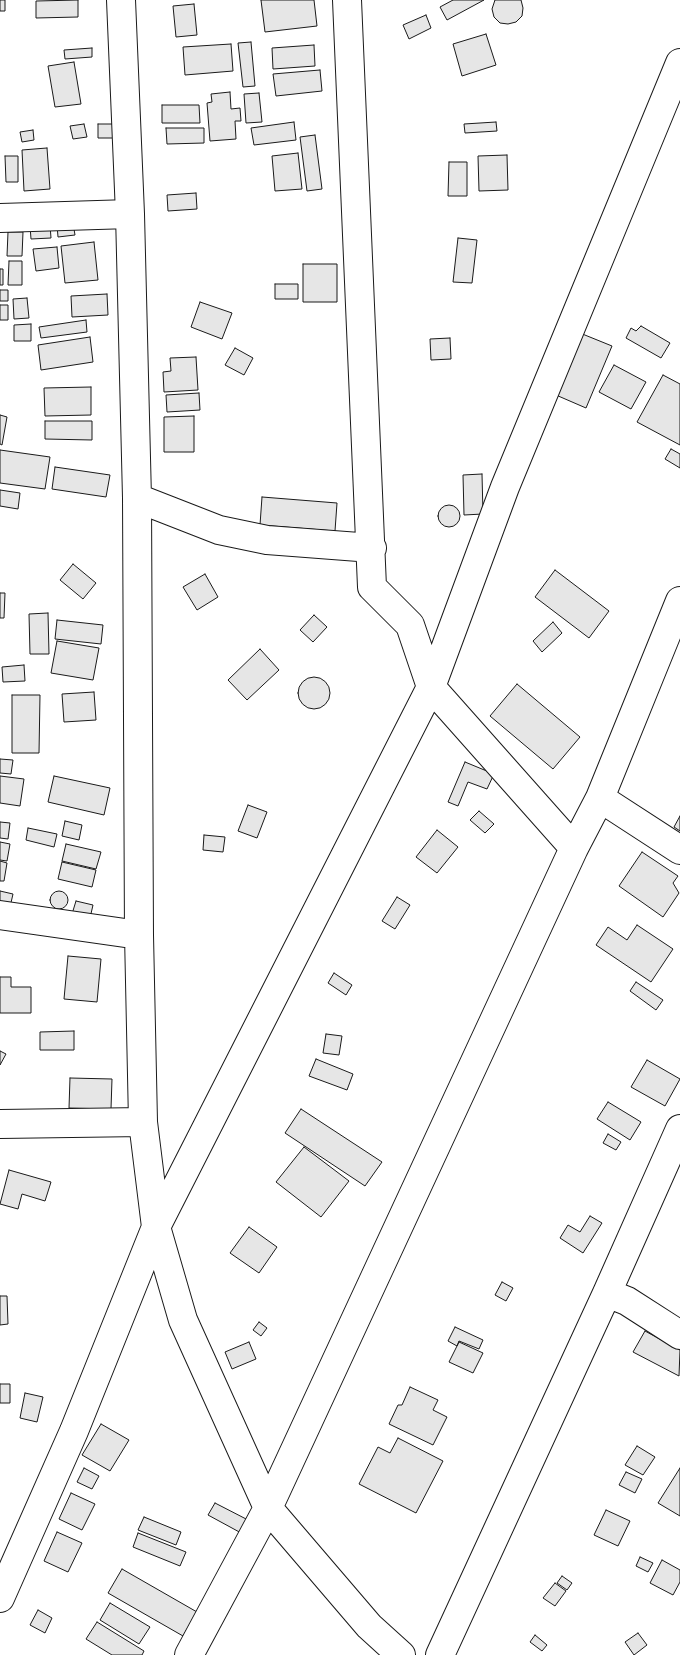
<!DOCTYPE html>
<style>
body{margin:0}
canvas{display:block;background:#fff}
</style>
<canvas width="680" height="1655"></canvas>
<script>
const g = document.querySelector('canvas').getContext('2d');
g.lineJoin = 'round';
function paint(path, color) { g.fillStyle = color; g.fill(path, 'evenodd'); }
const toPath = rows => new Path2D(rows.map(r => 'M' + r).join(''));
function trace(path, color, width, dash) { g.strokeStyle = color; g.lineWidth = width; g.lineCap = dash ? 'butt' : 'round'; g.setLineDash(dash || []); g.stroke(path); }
const building = toPath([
 [0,0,5,0,5,11,0,11,0,0],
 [78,0,78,17,36,18,36,1,78,0],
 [261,0,314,0,317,26,265,32,261,0],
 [453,0,484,0,447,20,440,7,453,0],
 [495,0,521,0,523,8,522,16,516,22,508,24,500,23,494,17,492,9,495,0],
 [194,4,197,35,176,37,173,6,194,4],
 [426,15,431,28,409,39,403,25,426,15],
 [486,34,496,65,462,76,453,44,486,34],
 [251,42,255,86,243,87,238,43,251,42],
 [231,44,233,71,185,75,183,47,231,44],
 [314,45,315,66,273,69,272,48,314,45],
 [92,48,92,57,65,59,64,50,92,48],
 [74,62,81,104,55,107,48,66,74,62],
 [320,70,322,91,276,96,273,74,320,70],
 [230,92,231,109,240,108,241,121,235,121,236,139,210,141,207,103,212,102,211,94,230,92],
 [259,93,262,122,246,123,244,94,259,93],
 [162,105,199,105,200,123,162,123,162,105],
 [294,122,296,140,254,145,251,128,294,122],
 [496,122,497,131,465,133,464,124,496,122],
 [84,124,87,137,73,139,70,126,84,124],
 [98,124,115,124,115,138,98,138,98,124],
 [166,128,204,128,204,143,167,144,166,128],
 [33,130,34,140,22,142,20,132,33,130],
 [315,135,322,189,307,191,300,137,315,135],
 [47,148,50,189,24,191,22,150,47,148],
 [298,153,302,189,275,191,272,156,298,153],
 [507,155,508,190,479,191,478,156,507,155],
 [5,156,18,156,18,182,6,182,5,156],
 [449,162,467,162,467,196,448,196,449,162],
 [196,193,197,209,168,211,167,195,196,193],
 [73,223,75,235,58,237,57,225,73,223],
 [50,225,51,238,31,239,30,226,50,225],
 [8,232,23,232,22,256,7,256,8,232],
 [458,238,477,240,472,283,453,282,458,238],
 [94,242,98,280,65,283,61,246,94,242],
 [57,247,59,268,36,271,33,249,57,247],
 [9,261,22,261,22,285,8,285,9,261],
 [303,264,337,264,337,302,303,302,303,264],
 [0,269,3,269,3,285,0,285,0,269],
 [275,284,298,284,298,299,275,299,275,284],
 [0,290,8,290,8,301,0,301,0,290],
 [107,294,108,315,72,317,71,296,107,294],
 [27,298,29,318,14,319,13,299,27,298],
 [200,302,232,313,222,339,191,327,200,302],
 [0,305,8,305,8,320,0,320,0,305],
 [86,320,87,332,41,338,39,327,86,320],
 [31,324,31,341,14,341,14,325,31,324],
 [641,326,670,343,661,358,626,338,631,328,636,331,641,326],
 [575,331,612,346,586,408,549,392,575,331],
 [90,337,93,362,41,370,38,345,90,337],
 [450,338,451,359,431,360,430,339,450,338],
 [235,348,253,358,244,375,225,365,235,348],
 [196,357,198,390,164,392,163,372,171,371,170,358,196,357],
 [614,365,646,382,631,409,599,392,614,365],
 [663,375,680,384,680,445,637,422,663,375],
 [91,387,91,415,45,416,44,388,91,387],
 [199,393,200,410,167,412,166,395,199,393],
 [0,415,7,417,2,445,0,444,0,415],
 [194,416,194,452,164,452,164,417,194,416],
 [45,421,92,421,92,440,45,439,45,421],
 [671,449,680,454,680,468,665,459,671,449],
 [0,450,50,457,45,489,0,483,0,450],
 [55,467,110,475,106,497,52,489,55,467],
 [482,474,483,514,464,515,463,475,482,474],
 [0,490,20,493,18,509,0,506,0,490],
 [262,497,337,503,335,531,260,525,262,497],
 '438 516a11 11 0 1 1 22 0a11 11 0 1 1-22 0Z',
 [73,564,96,583,83,599,60,580,73,564],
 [555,570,609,611,589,638,535,597,555,570],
 [205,574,218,597,197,610,183,587,205,574],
 [0,593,5,593,4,618,0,618,0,593],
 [48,613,49,654,30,654,29,614,48,613],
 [314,615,327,627,313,642,300,630,314,615],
 [57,620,103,625,101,644,55,639,57,620],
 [553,622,562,633,542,652,533,641,553,622],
 [57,641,99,648,93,680,51,673,57,641],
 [260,649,279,670,247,700,228,680,260,649],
 [24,665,25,681,3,682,2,667,24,665],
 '298 693a16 16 0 1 1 32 0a16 16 0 1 1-32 0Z',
 [517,684,580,737,553,769,490,716,517,684],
 [94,692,96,720,64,722,62,694,94,692],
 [12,695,40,695,39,753,12,753,12,695],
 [0,759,13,760,11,774,0,773,0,759],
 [465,762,494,774,487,789,468,782,458,806,448,802,465,762],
 [0,776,24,779,20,806,0,803,0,776],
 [54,776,110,788,104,815,48,802,54,776],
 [248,805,267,812,257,838,238,831,248,805],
 [479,811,494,824,485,833,470,820,479,811],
 [680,816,680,831,674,827,680,816],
 [65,821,82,825,79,840,62,836,65,821],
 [0,822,10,823,8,839,0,838,0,822],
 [28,828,57,834,54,847,26,840,28,828],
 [437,830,458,847,437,873,416,857,437,830],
 [204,835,225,837,223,852,203,850,204,835],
 [0,842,10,844,7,861,0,860,0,842],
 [66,844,101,852,96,869,62,861,66,844],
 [642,852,678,876,673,883,679,893,663,917,619,886,642,852],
 [0,861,7,863,4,881,0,881,0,861],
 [62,862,96,870,92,887,58,879,62,862],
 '50 900a9 9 0 1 1 18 0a9 9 0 1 1-18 0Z',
 [0,891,13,894,10,907,0,906,0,891],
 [397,897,410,905,395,929,382,921,397,897],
 [76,901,93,905,90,918,72,914,76,901],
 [637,925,673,949,651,982,596,945,608,927,627,940,637,925],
 [68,956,101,959,97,1002,64,999,68,956],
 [334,973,352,985,346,995,328,983,334,973],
 [0,977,11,977,11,987,31,987,31,1013,0,1013,0,977],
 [636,982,663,1000,656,1010,630,991,636,982],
 [74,1031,74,1050,40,1050,40,1032,74,1031],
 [326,1034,342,1036,339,1055,323,1053,326,1034],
 [0,1051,6,1054,0,1065,0,1051],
 [316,1059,353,1074,347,1090,309,1076,316,1059],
 [647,1060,680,1079,665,1106,631,1087,647,1060],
 [70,1078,112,1079,111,1109,69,1108,70,1078],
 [608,1102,641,1122,630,1140,597,1119,608,1102],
 [301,1109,382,1162,365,1186,285,1133,301,1109],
 [608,1134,621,1142,616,1150,603,1143,608,1134],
 [304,1147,349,1181,321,1217,276,1182,304,1147],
 [9,1170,51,1182,45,1201,22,1194,18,1209,0,1204,9,1170],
 [590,1216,602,1223,583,1253,560,1238,568,1225,580,1232,590,1216],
 [249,1227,277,1247,259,1273,230,1253,249,1227],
 [502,1282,513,1288,506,1301,495,1295,502,1282],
 [0,1296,7,1296,8,1324,0,1325,0,1296],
 [259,1322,267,1328,261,1336,253,1330,259,1322],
 [455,1327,483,1340,479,1349,459,1341,457,1346,448,1341,455,1327],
 [645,1331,680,1350,679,1376,633,1352,645,1331],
 [249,1342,256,1359,232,1369,225,1352,249,1342],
 [459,1342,483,1353,473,1373,449,1362,459,1342],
 [0,1384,10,1384,10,1403,0,1403,0,1384],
 [410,1387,438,1400,433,1410,447,1417,433,1445,389,1424,398,1405,402,1405,410,1387],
 [25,1393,43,1397,37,1422,20,1418,25,1393],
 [101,1424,129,1440,110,1471,82,1455,101,1424],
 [398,1438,443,1461,416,1513,359,1484,378,1447,390,1453,398,1438],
 [637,1446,655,1457,643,1475,625,1465,637,1446],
 [84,1468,99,1476,92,1489,77,1482,84,1468],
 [680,1468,680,1516,658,1503,680,1468],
 [626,1472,642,1479,635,1493,619,1485,626,1472],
 [71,1493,95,1504,82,1530,59,1519,71,1493],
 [215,1503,250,1521,243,1534,208,1515,215,1503],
 [606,1510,630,1521,618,1546,594,1535,606,1510],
 [144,1517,181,1532,176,1545,138,1530,144,1517],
 [57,1532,82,1543,68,1572,44,1561,57,1532],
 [138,1533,186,1552,180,1566,133,1547,138,1533],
 [640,1557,653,1563,648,1572,636,1566,640,1557],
 [662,1560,680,1570,680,1582,673,1595,650,1583,662,1560],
 [122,1569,197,1612,183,1636,108,1593,122,1569],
 [562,1576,572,1583,567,1590,557,1583,562,1576],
 [555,1583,566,1591,555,1606,543,1598,555,1583],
 [110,1603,150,1627,139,1644,100,1620,110,1603],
 [38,1610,52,1618,45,1633,30,1625,38,1610],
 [97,1622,144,1651,142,1655,112,1655,86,1639,97,1622],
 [638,1633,647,1645,634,1655,625,1642,638,1633],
 [535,1635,547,1645,542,1651,530,1642,535,1635]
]);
paint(building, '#e6e6e6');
trace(building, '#1a1a1a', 1);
const minor = toPath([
 [121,0,130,214,137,498,139,935,143,1122,156,1227,183,1320,268,1508,369,1626,401,1655],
 [347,0,372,587,410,625,431,687,574,848],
 [0,218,130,214],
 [137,498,219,530,267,540,372,548],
 [600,798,680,850],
 [0,915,139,935],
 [0,1124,143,1122],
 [607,1293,627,1301,680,1335],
 [0,1598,74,1431,156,1227,431,687,505,487,680,63],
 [189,1655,268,1508,574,848,600,798,680,601],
 [440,1655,607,1293,680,1129]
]);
trace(minor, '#1a1a1a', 30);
trace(minor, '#fff', 28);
</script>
